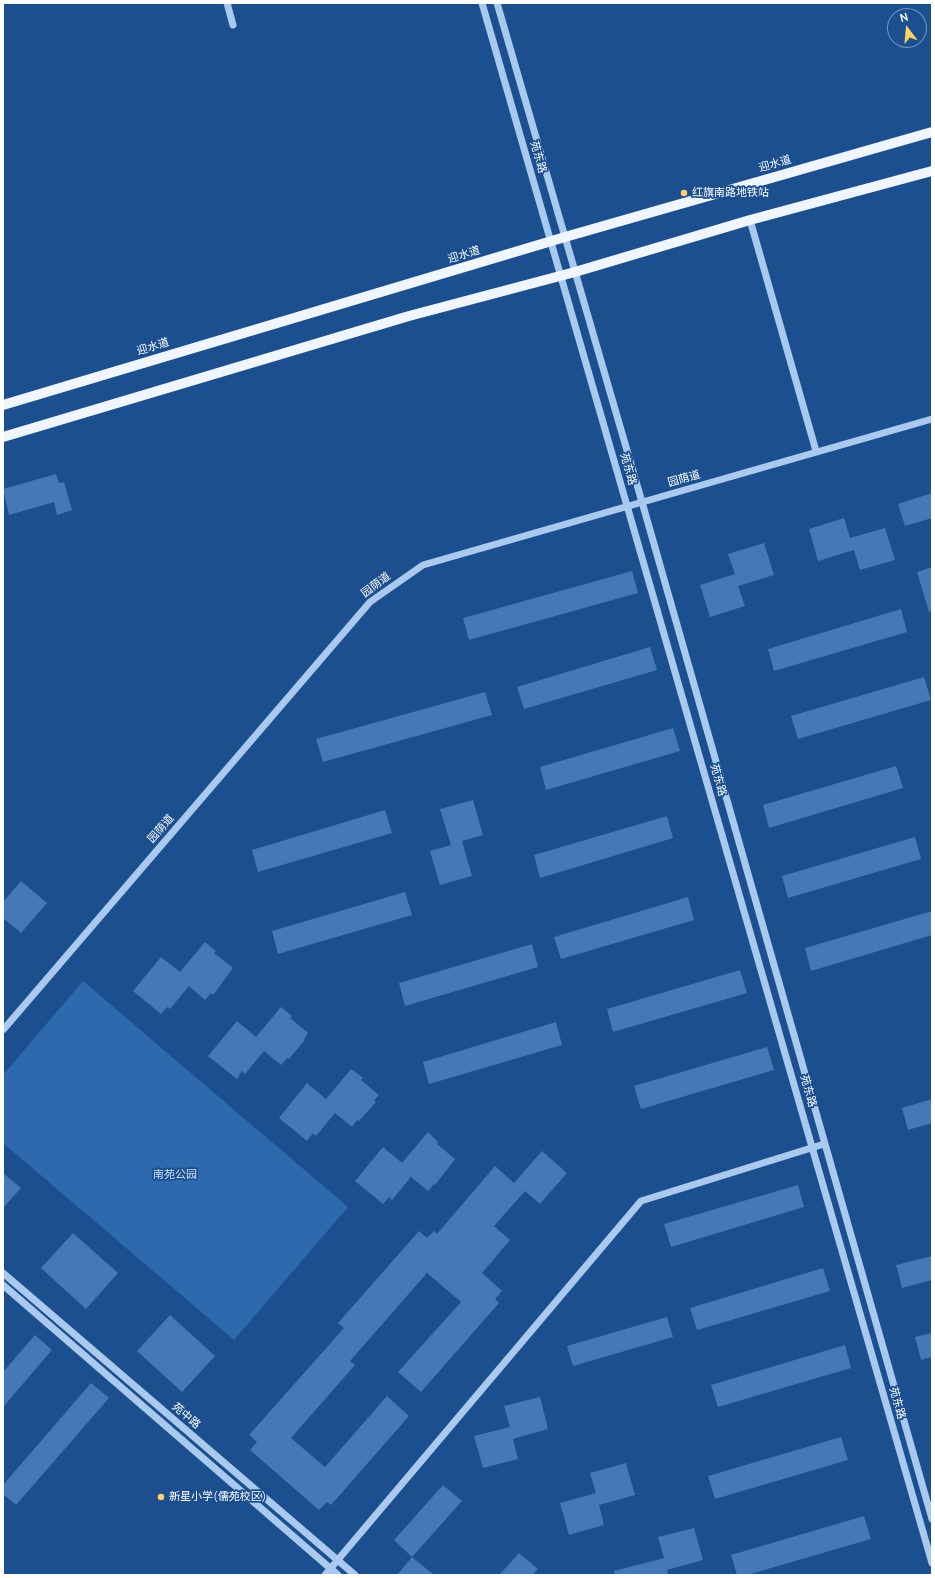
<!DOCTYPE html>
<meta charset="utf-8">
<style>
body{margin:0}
#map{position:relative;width:935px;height:1578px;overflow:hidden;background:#1b4f8f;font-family:Manrope,sans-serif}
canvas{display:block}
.frame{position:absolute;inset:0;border:4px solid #fff;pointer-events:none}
.north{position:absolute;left:887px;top:8px;width:40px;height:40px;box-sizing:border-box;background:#1b4f8f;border:1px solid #7695bc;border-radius:50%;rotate:344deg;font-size:11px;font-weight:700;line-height:16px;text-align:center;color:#fff}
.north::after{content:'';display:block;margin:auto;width:14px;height:18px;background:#ffd166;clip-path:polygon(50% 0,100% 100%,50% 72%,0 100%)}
</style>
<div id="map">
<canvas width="935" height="1578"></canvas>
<div class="frame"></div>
<div class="north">N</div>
</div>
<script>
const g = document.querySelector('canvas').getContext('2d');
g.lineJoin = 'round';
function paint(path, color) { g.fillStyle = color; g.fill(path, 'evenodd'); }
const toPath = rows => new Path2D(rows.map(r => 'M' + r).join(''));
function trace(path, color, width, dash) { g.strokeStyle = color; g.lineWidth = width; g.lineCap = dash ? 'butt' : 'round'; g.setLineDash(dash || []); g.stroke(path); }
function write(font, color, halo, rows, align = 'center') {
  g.font = font + ' Manrope,"Noto Sans SC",sans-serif'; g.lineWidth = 3.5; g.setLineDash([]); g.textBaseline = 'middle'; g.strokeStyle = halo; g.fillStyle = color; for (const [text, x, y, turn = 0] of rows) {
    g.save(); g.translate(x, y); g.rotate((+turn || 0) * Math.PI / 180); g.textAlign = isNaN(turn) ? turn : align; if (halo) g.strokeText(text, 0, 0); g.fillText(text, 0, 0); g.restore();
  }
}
paint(toPath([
 [83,981,348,1207,234,1340,3,1143,3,1075]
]), '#2e69ad');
paint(toPath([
 [56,474,59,483,64,482,72,510,57,515,54,502,9,515,3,489],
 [932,493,932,518,905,526,898,504],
 [844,518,850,538,885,528,895,560,860,570,854,550,818,561,809,529],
 [764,543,774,575,738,586,745,606,710,617,700,585,735,574,728,554],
 [932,567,932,611,929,612,917,572],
 [632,571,638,593,469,640,463,618],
 [901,609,907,632,774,671,768,649],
 [650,647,657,670,524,709,517,687],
 [924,677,931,700,798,739,791,716],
 [485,692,492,715,323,762,316,739],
 [673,728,680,751,546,790,540,767],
 [896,766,903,788,769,828,763,805],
 [473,800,483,835,462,841,472,876,440,885,430,851,451,845,440,809],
 [385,810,392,833,258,872,252,850],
 [667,816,673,838,540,878,534,855],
 [915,837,921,859,788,898,782,876],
 [21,881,47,903,21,933,3,918,3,902],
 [405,892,412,915,278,954,272,931],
 [688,897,694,920,561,959,554,937],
 [932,911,932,935,811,971,805,948],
 [205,942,216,951,214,953,233,968,213,995,211,993,205,1000,189,986,170,1009,167,1007,161,1014,133,991,161,957,180,972],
 [532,944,538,967,405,1006,399,983],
 [740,970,747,993,613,1032,607,1009],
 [281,1007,292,1016,290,1018,308,1033,304,1039,305,1040,289,1059,287,1058,281,1065,264,1051,245,1074,242,1071,237,1079,208,1056,237,1021,256,1037],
 [556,1022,562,1045,429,1084,423,1062],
 [767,1047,774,1070,641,1109,634,1086],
 [351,1069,363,1078,361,1080,379,1095,374,1100,376,1102,359,1121,357,1120,352,1127,335,1113,316,1136,313,1133,307,1141,279,1118,307,1083,326,1099],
 [932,1099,932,1123,908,1130,902,1108],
 [428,1132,438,1142,437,1144,455,1159,435,1185,434,1184,428,1191,411,1177,392,1200,389,1197,383,1204,355,1181,383,1147,402,1163],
 [542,1151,567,1173,540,1204,525,1191,494,1226,510,1240,482,1273,502,1291,495,1299,499,1303,421,1392,398,1372,461,1302,427,1273,350,1361,355,1365,291,1438,325,1467,387,1396,409,1416,331,1505,327,1502,319,1510,250,1450,257,1442,249,1435,344,1328,338,1323,419,1231,427,1238,434,1231,437,1234,495,1166,514,1183],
 [3,1173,21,1188,3,1208],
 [798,1185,804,1207,671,1247,664,1224],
 [73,1233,118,1273,86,1309,41,1268],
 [932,1256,932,1280,902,1288,896,1265],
 [823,1268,830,1291,697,1330,690,1308],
 [170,1315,215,1356,182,1392,137,1351],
 [667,1317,673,1337,573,1366,567,1346],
 [932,1333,932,1357,921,1360,915,1337],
 [35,1335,52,1350,3,1407,3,1372],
 [845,1345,851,1368,718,1407,711,1385],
 [91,1383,109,1398,16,1505,3,1494,3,1485],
 [540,1397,548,1429,513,1439,518,1459,483,1468,474,1436,510,1427,504,1406],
 [841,1437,848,1460,715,1499,708,1476],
 [626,1463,635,1495,599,1505,604,1525,569,1535,560,1503,596,1493,590,1473],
 [443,1485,462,1501,412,1557,394,1540],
 [864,1516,871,1539,747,1575,737,1575,731,1555],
 [694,1528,703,1560,667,1570,668,1575,615,1575,614,1571,664,1558,658,1537],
 [519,1553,538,1569,532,1575,499,1575],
 [412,1557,434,1575,397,1575]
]), '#4478b7');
trace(toPath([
 [227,3,233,25],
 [482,3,932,1563],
 [497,3,642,502,932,1519],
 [750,220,816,451],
 [3,1030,370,602,423,565,932,419],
 [3,1273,355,1575],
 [3,1285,338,1575],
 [325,1575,641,1201,824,1144]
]), '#a9c9ee', 7);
trace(toPath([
 [3,405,565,237,932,132],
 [3,437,409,316,575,272,750,220,932,171]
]), '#f0f6ff', 10);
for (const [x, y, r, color] of [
 [684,193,4,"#ffd166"],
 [161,1497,4,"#ffd166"]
]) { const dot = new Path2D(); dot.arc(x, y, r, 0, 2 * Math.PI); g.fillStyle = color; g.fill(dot); trace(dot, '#1b4f8f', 1.5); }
write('11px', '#fff', '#1b4f8f', [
 ["苑东路",538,157,74],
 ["迎水道",775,164,-16],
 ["迎水道",464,255,-17],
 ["迎水道",153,347,-17],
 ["苑东路",628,469,74],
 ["园荫道",684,479,-16],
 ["园荫道",376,585,-37],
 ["苑东路",718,780,74],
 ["园荫道",161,829,-49],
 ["苑东路",808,1091,74],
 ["苑东路",897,1403,74],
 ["苑中路",186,1416,41]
]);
write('11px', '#fff', '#1b4f8f', [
 ["红旗南路地铁站",692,193],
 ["新星小学(儒苑校区)",169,1497]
], 'left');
write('11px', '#cfe3fa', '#1b4f8f', [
 ["南苑公园",175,1175]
]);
</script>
